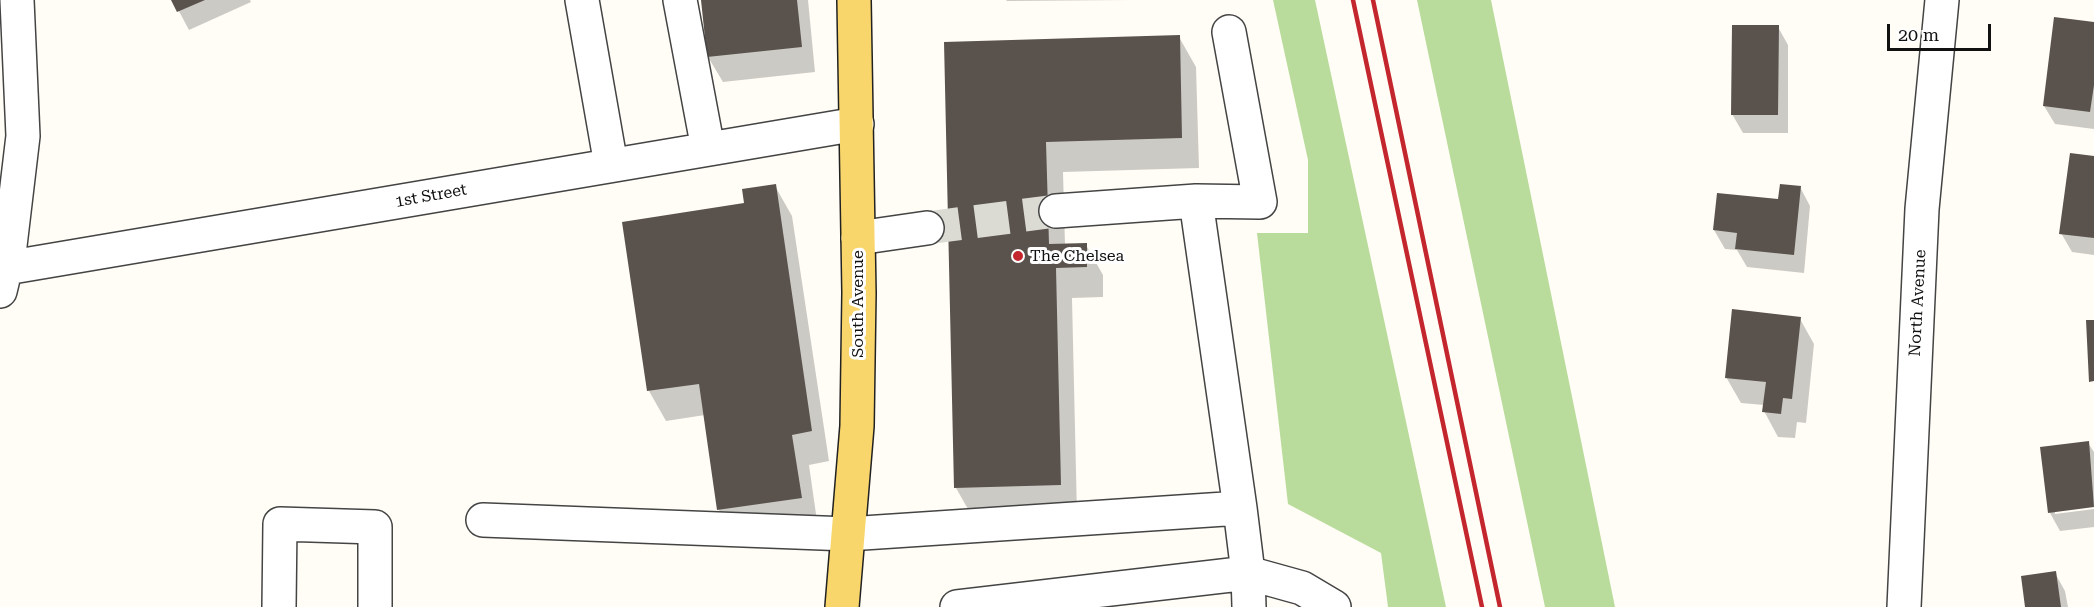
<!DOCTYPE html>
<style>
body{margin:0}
#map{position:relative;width:2094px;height:607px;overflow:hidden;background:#fffdf5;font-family:"Roboto Serif",serif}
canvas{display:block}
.scale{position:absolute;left:1887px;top:24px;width:104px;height:27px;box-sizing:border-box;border:3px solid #111;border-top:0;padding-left:8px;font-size:18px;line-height:21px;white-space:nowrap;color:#111;-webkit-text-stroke:4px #fff;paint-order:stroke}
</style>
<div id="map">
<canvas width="2094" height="607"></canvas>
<div class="scale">20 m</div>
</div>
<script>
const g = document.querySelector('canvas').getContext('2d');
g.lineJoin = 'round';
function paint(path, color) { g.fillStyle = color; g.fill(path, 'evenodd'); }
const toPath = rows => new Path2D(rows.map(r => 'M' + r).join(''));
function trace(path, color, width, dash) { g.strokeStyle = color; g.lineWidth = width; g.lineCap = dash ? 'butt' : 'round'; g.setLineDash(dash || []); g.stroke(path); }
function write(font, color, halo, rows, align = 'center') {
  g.font = font + ' "Roboto Serif",serif'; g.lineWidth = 6; g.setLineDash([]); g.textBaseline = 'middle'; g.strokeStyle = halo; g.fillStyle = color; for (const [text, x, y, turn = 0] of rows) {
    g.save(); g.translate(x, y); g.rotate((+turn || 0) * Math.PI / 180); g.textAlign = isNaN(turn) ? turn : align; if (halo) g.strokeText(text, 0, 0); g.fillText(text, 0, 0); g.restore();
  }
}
paint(toPath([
 [1273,0,1315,0,1446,607,1388,607,1381,553,1288,504,1257,233,1308,233,1308,160],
 [1417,0,1491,0,1615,607,1545,607]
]), '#b9dc9c');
paint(toPath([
 [173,0,250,0,251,2,189,30],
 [702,0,808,0,815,72,723,82,708,57],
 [1006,0,1130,0,1007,1],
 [2094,24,2094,129,2055,124,2044,106],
 [1778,27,1788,45,1788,133,1743,133,1732,114],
 [1179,37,1196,67,1199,168,1063,172,1065,245,1086,245,1103,275,1103,297,1072,298,1077,515,973,518,956,488,945,43],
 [2094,157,2094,255,2072,252,2061,233],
 [775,186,792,216,829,461,809,465,818,528,736,540,719,510,705,415,666,421,649,391],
 [1800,187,1810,206,1804,273,1747,267,1737,250,1725,249,1714,230,1780,200],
 [1800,319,1814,344,1806,423,1797,422,1795,438,1778,437,1764,411,1764,405,1741,403,1726,377],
 [2088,443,2094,452,2094,506,2055,511,2055,514,2094,509,2094,527,2060,531,2050,513,2042,448],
 [2055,573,2065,591,2068,607,2026,607]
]), '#0003');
paint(toPath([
 [171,0,205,0,177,12],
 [701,0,797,0,802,47,707,57],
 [2054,17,2094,22,2094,85,2090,112,2043,106],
 [1732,25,1779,25,1778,115,1731,115],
 [1180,35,1182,138,1046,142,1049,244,1087,243,1087,267,1056,268,1061,485,954,488,944,42],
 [2070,153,2094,156,2094,238,2059,234],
 [776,184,812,431,792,435,802,498,717,510,699,384,647,391,622,222,744,203,742,189],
 [1780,184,1801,186,1794,255,1735,249,1737,233,1713,230,1717,193,1778,199],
 [1732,309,1801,317,1792,399,1783,398,1781,414,1762,412,1766,382,1725,378],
 [2086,320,2094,320,2094,381,2089,382],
 [2089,441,2094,507,2048,513,2040,447],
 [2056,571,2061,607,2025,607,2021,576]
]), '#5a524d');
trace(toPath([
 [927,228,1056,211]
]), '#dbdad3', 33, [33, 16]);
const minor = toPath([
 [582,0,611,165],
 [680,0,708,149],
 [1056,211,1196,201],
 [858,238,927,228],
 [6,268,857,124],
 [0,291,9,254,23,136,17,0],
 [1240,508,1248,573,1249,607],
 [483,520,848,534,1240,508,1196,201,1260,202,1229,32],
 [279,607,280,524,375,527,375,607],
 [957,607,1248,573,1302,588,1334,607],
 [1904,607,1922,209,1942,0]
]);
const major = toPath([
 [842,607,857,426,859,293,854,0]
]);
trace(minor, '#444', 36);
trace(major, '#222', 36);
trace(minor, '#fff', 33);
trace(major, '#f9d66b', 33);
trace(toPath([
 [1353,0,1482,607],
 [1373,0,1500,607]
]), '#c4262e', 4.5);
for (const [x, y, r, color] of [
 [1018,256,6,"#c4262e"]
]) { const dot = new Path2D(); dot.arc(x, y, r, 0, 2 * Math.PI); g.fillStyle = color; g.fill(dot); trace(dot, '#fff', 2); }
write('16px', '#111', '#fff', [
 ["1st Street",431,196,-10],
 ["North Avenue",1918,303,-87],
 ["South Avenue",858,304,-90]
]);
write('16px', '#111', '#fff', [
 ["The Chelsea",1030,256]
], 'left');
</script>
